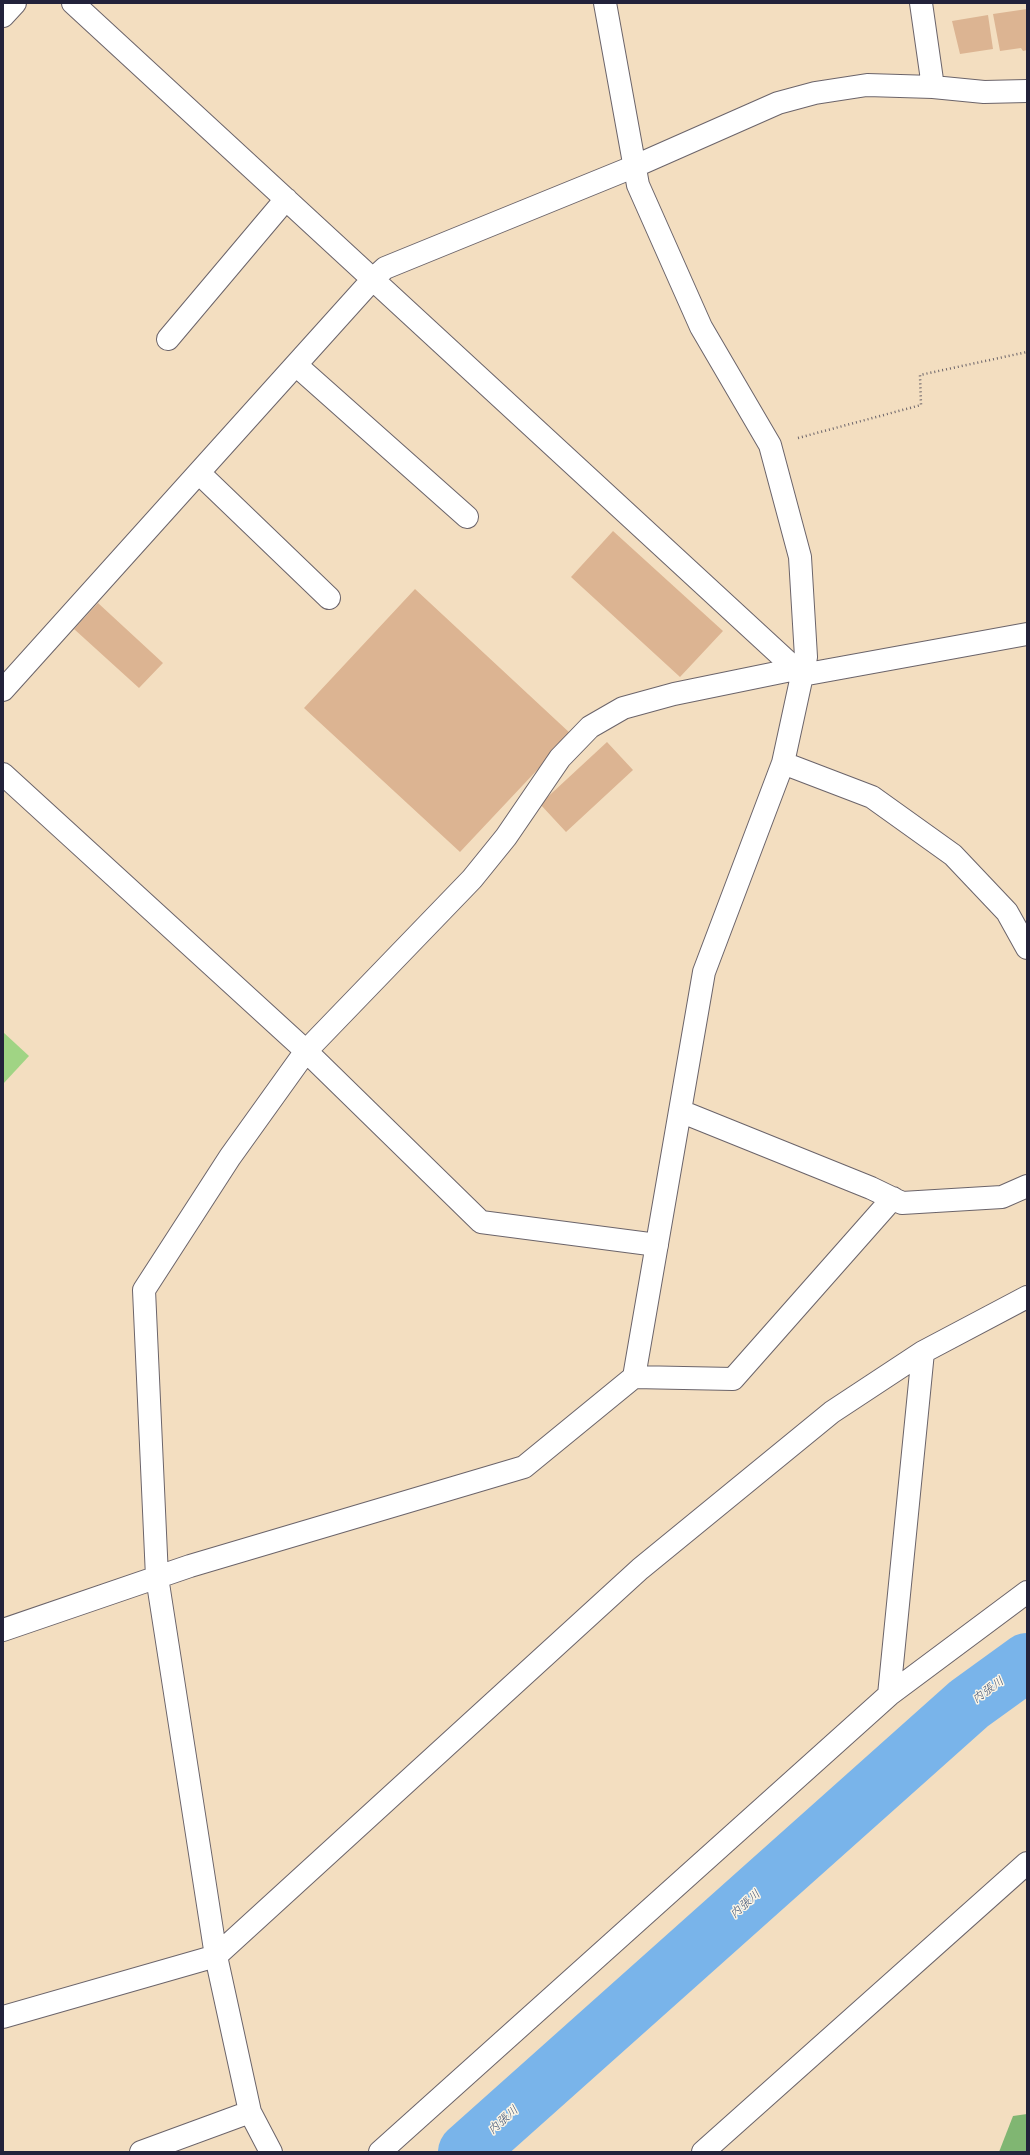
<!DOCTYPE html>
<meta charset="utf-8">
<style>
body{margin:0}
#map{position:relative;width:1030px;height:2155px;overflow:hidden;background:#f3dec0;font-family:Mali,sans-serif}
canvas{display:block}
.frame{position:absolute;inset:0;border:4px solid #22223b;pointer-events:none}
</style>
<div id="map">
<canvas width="1030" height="2155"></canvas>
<div class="frame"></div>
</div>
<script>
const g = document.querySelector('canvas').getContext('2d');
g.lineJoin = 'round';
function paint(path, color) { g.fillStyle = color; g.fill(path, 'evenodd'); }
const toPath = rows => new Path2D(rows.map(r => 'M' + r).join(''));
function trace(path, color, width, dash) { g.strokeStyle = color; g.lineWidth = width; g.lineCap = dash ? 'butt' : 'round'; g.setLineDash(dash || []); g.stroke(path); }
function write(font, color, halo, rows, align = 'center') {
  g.font = font + ' Mali,"Klee One",sans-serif'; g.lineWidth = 3; g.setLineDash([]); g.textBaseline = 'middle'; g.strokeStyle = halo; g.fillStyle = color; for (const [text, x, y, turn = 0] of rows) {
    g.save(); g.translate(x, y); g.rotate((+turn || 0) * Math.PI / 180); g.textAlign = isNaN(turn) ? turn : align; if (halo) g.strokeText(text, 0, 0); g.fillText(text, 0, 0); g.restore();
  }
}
paint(toPath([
 [3,1032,29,1056,3,1084]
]), '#a0d484');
paint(toPath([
 [1027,2114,1027,2152,999,2152,1013,2116]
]), '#80b672');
trace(toPath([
 [467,2152,969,1704,1027,1662]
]), '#79b4ea', 58);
paint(toPath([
 [1027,9,1027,50,1023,51,1021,48,1000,51,993,14],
 [988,15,993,49,960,54,952,21],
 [613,531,723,631,680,677,571,577],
 [415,589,571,734,460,852,304,708],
 [98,603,163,663,139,688,74,629],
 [607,742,633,770,566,832,540,804]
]), '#dcb492');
const minor = toPath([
 [73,3,802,675,1027,634],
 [921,3,933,87],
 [3,16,15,3],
 [168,339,286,199],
 [296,365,467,517],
 [199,473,329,598],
 [3,690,373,279,385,268,633,167,778,103,815,93,867,85,933,87,984,92,1027,91],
 [783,763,872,797,953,855,1007,912,1027,948],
 [3,774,306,1051,481,1222,657,1245],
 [680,1111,871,1188,902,1203,1002,1197,1027,1186],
 [634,1377,733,1379,893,1198],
 [3,1630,190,1566,524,1467,634,1377,704,972,783,763,806,657,800,557,770,445,701,327,638,185,605,3],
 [889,1695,923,1352],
 [3,2017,216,1956,640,1569,832,1412,923,1352,1027,1297],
 [141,2152,250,2112],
 [271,2152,250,2112,216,1956,157,1577,144,1290,230,1157,306,1051,472,879,506,837,560,758,590,727,623,708,674,694,796,669],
 [380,2152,889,1695,1027,1592],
 [703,2152,1027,1863]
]);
trace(minor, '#6b646a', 24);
trace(toPath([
 [798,438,921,405,920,375,1027,352]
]), '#6b646a', 2.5, [1, 3]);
trace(minor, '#fff', 22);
write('italic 12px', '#405578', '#fcf5e5', [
 ["内張川",988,1690,-36],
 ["内張川",745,1904,-42],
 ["内張川",503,2120,-42]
]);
</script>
